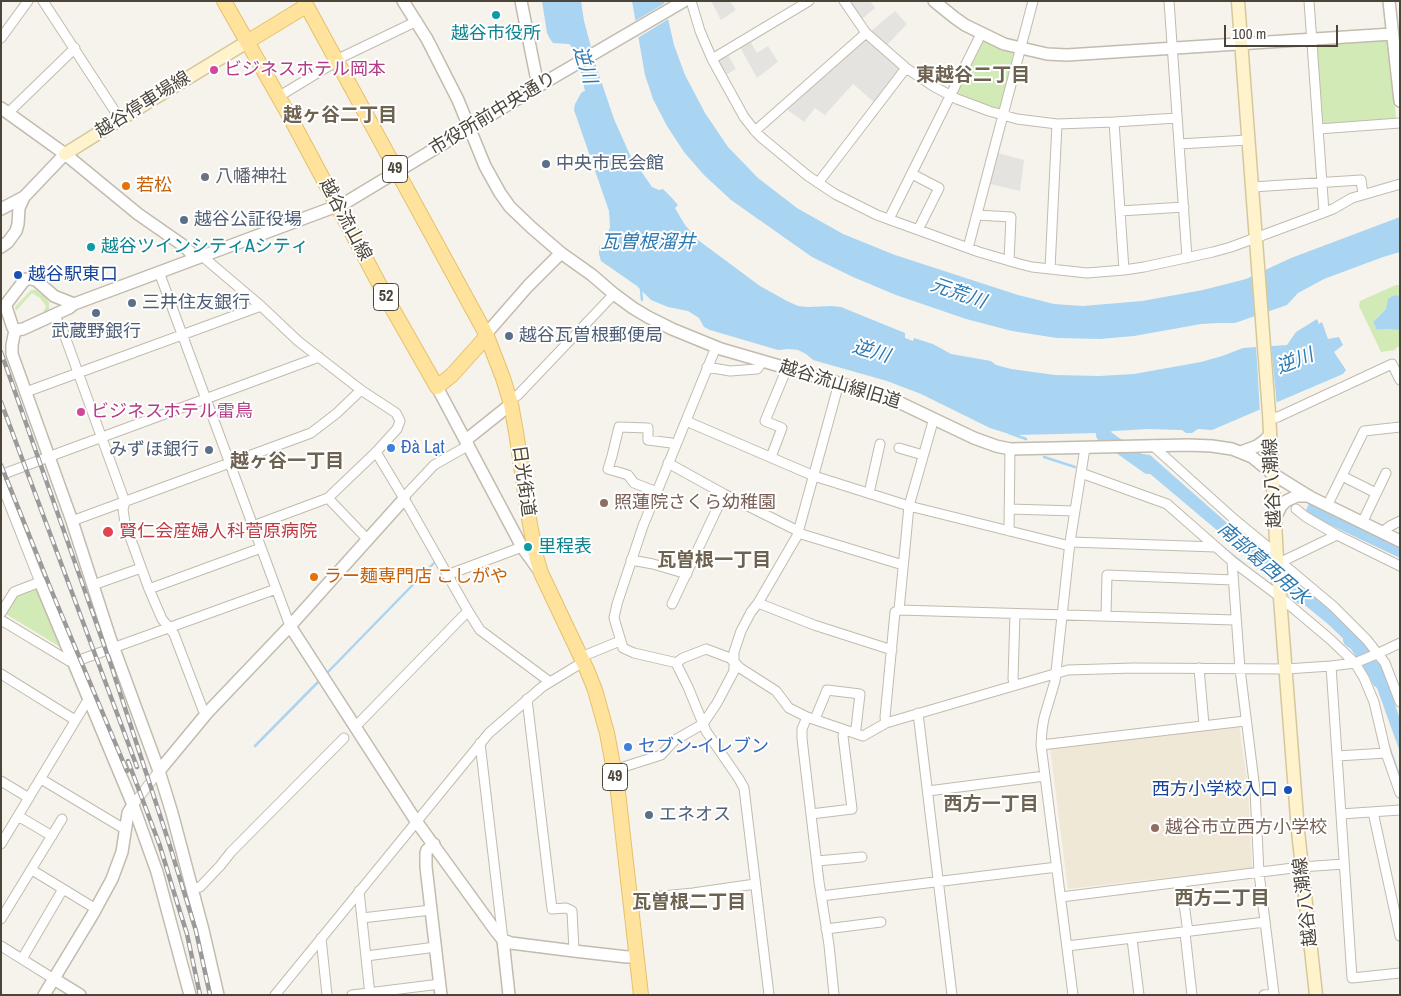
<!DOCTYPE html>
<meta charset="utf-8">
<style>
body{margin:0}
#map{position:relative;width:1401px;height:996px;overflow:hidden;background:#f6f3ec;font-family:"Archivo Narrow",sans-serif}
canvas{display:block}
.frame{position:absolute;inset:0;border:2px solid #4b4439;pointer-events:none}
.scale{position:absolute;left:1224px;top:25px;width:114px;height:22px;box-sizing:border-box;border:2px solid #4b4439;border-top:0;padding-left:6px;font-size:15px;line-height:18px;white-space:nowrap;color:#4b4439;-webkit-text-stroke:4px #fff;paint-order:stroke}
</style>
<div id="map">
<canvas width="1401" height="996"></canvas>
<div class="frame"></div>
<div class="scale">100 m</div>
</div>
<script>
const g = document.querySelector('canvas').getContext('2d');
g.lineJoin = 'round';
function paint(path, color) { g.fillStyle = color; g.fill(path, 'evenodd'); }
const toPath = rows => new Path2D(rows.map(r => 'M' + r).join(''));
function trace(path, color, width, dash) { g.strokeStyle = color; g.lineWidth = width; g.lineCap = dash ? 'butt' : 'round'; g.setLineDash(dash || []); g.stroke(path); }
function write(font, color, halo, rows, align = 'center') {
  g.font = font + ' "Archivo Narrow","Noto Sans JP",sans-serif'; g.lineWidth = 4; g.setLineDash([]); g.textBaseline = 'middle'; g.strokeStyle = halo; g.fillStyle = color; for (const [text, x, y, turn = 0] of rows) {
    g.save(); g.translate(x, y); g.rotate((+turn || 0) * Math.PI / 180); g.textAlign = isNaN(turn) ? turn : align; if (halo) g.strokeText(text, 0, 0); g.fillText(text, 0, 0); g.restore();
  }
}
paint(toPath([
 [1239,725,1248,789,1252,868,1068,889,1050,748]
]), '#efe8d6');
paint(toPath([
 [1384,38,1388,42,1396,117,1393,121,1324,126,1320,123,1315,47,1319,42],
 [986,41,1013,51,1015,56,1002,107,997,110,959,96,957,90,981,42],
 [1396,285,1400,285,1400,296,1395,295,1386,309,1373,322,1377,330,1383,329,1400,330,1400,347,1397,347,1395,350,1381,352,1359,306,1360,301],
 [31,290,36,290,45,297,49,302,49,311,43,313,46,306,40,298,32,293,16,311,15,307],
 [36,588,40,590,62,645,60,647,6,614,17,595]
]), '#d2eab5');
paint(toPath([
 [711,1,730,1,736,10,721,20],
 [849,1,870,1,875,8,862,19],
 [895,11,907,24,886,46,871,31],
 [864,40,870,40,898,66,899,73,875,103,853,84,825,115,815,108,804,122,786,109],
 [750,41,757,53,768,46,778,62,757,78,740,47],
 [728,55,736,69,724,76,718,65,720,59],
 [998,153,1024,160,1020,191,990,184]
]), '#e5e3e0');
paint(toPath([
 [542,1,581,1,584,21,597,69,614,119,630,155,652,187,659,190,663,189,670,196,678,205,675,208,685,225,698,240,760,286,787,301,798,306,808,307,831,306,841,307,905,333,905,338,913,341,914,338,933,344,951,354,991,361,996,365,1011,369,1055,375,1099,376,1134,374,1201,362,1222,356,1243,348,1287,345,1296,332,1317,319,1319,324,1322,322,1328,339,1339,337,1343,345,1334,352,1346,370,1343,374,1212,430,1198,429,1192,433,1186,433,1182,430,1149,429,1112,431,1107,435,1101,436,1097,433,1018,435,1006,433,990,428,921,394,887,381,813,360,806,354,798,350,789,349,778,350,710,330,704,327,699,318,688,311,668,307,651,300,637,286,601,261,599,254,599,246,604,247,610,227,609,211,574,110,575,104,580,95,582,92,585,91,576,51,569,44,553,43,550,39,547,33],
 [632,1,664,1,674,45,685,75,705,113,728,147,758,178,797,208,843,234,895,255,1018,295,1054,304,1083,306,1142,301,1203,290,1246,279,1291,258,1400,217,1400,252,1383,257,1324,279,1298,293,1287,305,1235,323,1219,323,1201,324,1134,336,1100,339,1057,338,1012,331,966,319,896,295,853,277,812,257,731,200,704,175,684,152,667,126,653,99,645,75],
 [1395,295,1400,296,1400,330,1383,329,1377,330,1373,322,1386,309,1388,299],
 [1136,453,1150,455,1268,559,1269,574,1136,462,1133,456],
 [1309,503,1400,546,1400,558,1305,513],
 [1288,577,1292,578,1325,605,1369,649,1359,654,1328,624,1290,593],
 [1377,662,1380,664,1385,675,1400,719,1400,752,1373,677,1366,667]
]), '#a9d4f2');
paint(toPath([
 [667,2,670,18,636,39,633,22],
 [594,45,598,62,578,73,574,57],
 [1271,344,1277,406,1260,413,1256,345]
]), '#f6f3ec');
trace(toPath([
 [641,289,642,300],
 [1009,433,1026,439],
 [1044,457,1075,467],
 [1221,546,1246,566],
 [326,674,435,562],
 [255,746,321,679],
 [1389,747,1400,778]
]), '#a9d4f2', 2.5);
trace(toPath([
 [1102,419,1103,435,1148,467],
 [1256,558,1302,598],
 [1350,640,1356,644,1375,672,1379,681]
]), '#a9d4f2', 14);
const minor = toPath([
 [43,1,120,119],
 [691,1,700,31,712,59,744,117,755,131,762,138,808,176,835,194,877,215,979,252,1020,264,1032,267,1087,273,1124,270,1144,267,1213,252,1231,247,1312,217,1333,209,1352,198,1400,184],
 [844,1,866,33,906,68,933,86,957,99,989,111,1017,119,1057,124,1114,122,1177,118],
 [1169,1,1187,258],
 [1309,1,1324,212],
 [1,38,28,1],
 [712,59,809,1],
 [336,60,417,21],
 [278,97,337,61],
 [8,113,75,48],
 [1114,122,1124,270],
 [1318,129,1400,123],
 [755,131,866,33],
 [1179,144,1248,140],
 [912,174,939,188,918,230],
 [818,183,906,68],
 [1252,187,1361,180,1363,194],
 [1120,211,1184,207],
 [977,215,1011,217,1009,261],
 [889,219,981,34],
 [968,248,1033,1],
 [202,256,261,306,298,341,361,390,396,413,400,421,397,429,376,452,328,498,253,526],
 [1050,269,1057,124],
 [159,272,290,626],
 [54,315,63,331,125,502,123,509,125,523,149,589,162,619,174,634,203,710,207,713],
 [716,347,643,526,617,604,614,618,623,648,634,653,673,662,676,663,688,687,706,731,739,779,744,788,769,995],
 [707,367,730,371,757,369,763,361],
 [26,392,261,306],
 [509,400,518,395,614,294],
 [1269,419,1278,417,1392,364,1400,380],
 [686,421,814,476,909,506,1070,546],
 [1152,445,1234,519,1268,547,1277,553],
 [899,448,923,455],
 [376,452,409,507,468,611,480,630,550,682],
 [771,457,782,428,765,421,787,368],
 [668,463,724,494,798,531],
 [1081,473,1167,504,1232,561,1240,669,1255,790,1259,873,1274,994,1264,995],
 [1,475,59,453,319,357],
 [1342,476,1376,493],
 [1,483,40,582,14,592,1,613],
 [657,492,634,483,628,475,608,469,612,456,619,427,648,428,648,440,671,443,676,445],
 [869,493,880,444],
 [328,498,368,540],
 [403,498,434,465,469,445],
 [1327,506,1364,431,1400,427],
 [1009,509,1075,511],
 [1296,509,1306,517,1337,535],
 [72,521,311,433,337,413,361,390],
 [1362,523,1386,473],
 [1009,531,1010,449],
 [1382,532,1390,526,1400,521],
 [798,533,903,565],
 [1070,542,1216,547],
 [1277,559,1333,606,1367,640,1385,663,1400,702],
 [631,560,653,564,687,574],
 [1232,561,1280,597,1331,640,1355,663,1364,678,1374,702,1386,753],
 [1281,562,1337,535,1400,566],
 [447,575,522,547],
 [93,585,141,568],
 [149,589,261,548],
 [758,603,814,625,892,650],
 [672,604,724,494],
 [899,610,1235,620],
 [1015,614,1013,679,1015,685],
 [1106,616,1107,575,1233,580],
 [1,620,69,661,73,659],
 [581,657,620,641],
 [74,662,276,589],
 [676,663,683,658,706,649,730,658,740,668,776,691,789,708,807,717,863,736,886,723,1068,670,1134,668,1286,669,1331,666,1355,663,1379,653,1400,643],
 [1331,666,1352,978,1400,973],
 [1199,668,1204,725],
 [1,674,75,720],
 [527,699,552,909,566,908,572,911,574,951],
 [918,713,952,995],
 [807,717,802,729,802,739,819,882,829,945,834,995],
 [815,719,827,690,860,694,856,728,855,733],
 [886,723,885,717,895,612,899,610,909,506,934,418],
 [355,727,468,611],
 [480,743,503,940],
 [1041,745,1245,721],
 [1337,756,1386,753,1400,793],
 [614,770,661,755,675,740,703,724,717,703,734,671,734,652,741,631,751,612,758,603,797,536,839,383],
 [41,779,126,830],
 [1,781,29,798],
 [928,791,1045,776],
 [133,805,159,771],
 [1373,812,1400,936],
 [811,814,852,809,843,736,845,730],
 [1341,814,1400,810],
 [18,816,52,836],
 [1,844,86,703,91,702],
 [817,861,862,857],
 [32,870,96,909],
 [1181,883,1188,932],
 [192,888,200,887,220,866,231,852,344,738],
 [359,891,370,995],
 [821,896,1057,867],
 [1061,897,1301,867,1344,864],
 [630,899,693,893,755,884],
 [362,918,431,910],
 [1,919,62,819],
 [826,929,881,922],
 [1185,933,1192,995],
 [321,938,327,995],
 [1132,939,1139,995],
 [1,946,54,979],
 [1067,946,1265,922],
 [366,956,436,947],
 [22,959,63,889],
 [275,995,489,733,542,687,583,662],
 [352,995,440,984],
 [1073,995,1041,745,1042,730,1044,718,1055,681,1070,542,1085,448]
]);
const tertiary = toPath([
 [403,1,427,39,458,100,485,166,500,193,510,207,532,228,561,253,592,275,614,294,633,308,648,317,672,329,721,349,890,398,974,438,996,446,1010,449,1188,445,1212,446,1232,449,1252,457,1273,474,1310,497,1400,541],
 [521,1,538,86],
 [934,1,955,18,965,25,1004,44,1047,54,1067,55,1392,34],
 [1389,1,1400,101],
 [1,108,65,154,138,214,184,246,196,258],
 [1,209,24,197],
 [1,247,8,242,16,231,18,224,19,208,24,197,65,154],
 [74,304,54,296,36,280,31,279,26,279,23,282,7,303,6,307,13,328,18,330,23,329,69,308,74,304,345,203,547,81,684,1],
 [15,330,12,345,12,354,72,521,110,638,159,771,172,813,203,930,218,995],
 [486,334,528,286,561,253],
 [437,387,522,547,538,569],
 [466,440,511,404],
 [1241,452,1257,446,1264,441,1270,435],
 [1275,518,1281,506,1286,501,1297,496,1309,496],
 [40,582,133,805,157,872,190,995],
 [290,626,416,821,495,930,503,940,511,943,574,951,627,957,637,956],
 [159,771,207,713,290,626,404,499],
 [434,844,427,850,426,853,426,867,441,995],
 [503,940,509,995],
 [54,979,80,995],
 [44,995,93,914,112,879,122,852,128,813,133,805]
]);
const secondary = toPath([
 [1238,1,1269,413,1277,559,1298,831,1316,995],
 [65,154,145,104,247,42]
]);
const primary = toPath([
 [224,1,290,117,392,308,437,387,452,375,487,336],
 [304,1,486,334,503,378,511,404,516,432,529,519,536,556,541,573,587,670,595,690,607,733,618,792,641,995],
 [247,42,306,6]
]);
trace(minor, '#c2bbae', 11);
trace(tertiary, '#c2bbae', 14);
trace(secondary, '#d6c79b', 15);
trace(primary, '#e6c16a', 16);
trace(minor, '#fff', 9);
trace(tertiary, '#fff', 11);
trace(secondary, '#fff3cd', 12);
trace(primary, '#ffe39c', 14);
const rail = toPath([
 [1,352,111,665,169,843,196,931,210,995],
 [1,402,137,767],
 [1,465,52,592,127,771],
 [128,761,160,846,172,886,187,934,200,995]
]);
trace(rail, '#9a9a9a', 4.5);
trace(rail, '#fff', 2.5, [8]);
for (const [x, y, r, color] of [
 [496,15,5,"#0f9aa8"],
 [214,70,5,"#d1479c"],
 [546,164,5,"#5c6f8a"],
 [205,177,5,"#6b7280"],
 [126,186,5,"#e8710a"],
 [184,220,5,"#5c6f8a"],
 [91,247,5,"#0f9aa8"],
 [18,275,5,"#1a4fb4"],
 [132,303,5,"#5c6f8a"],
 [96,313,5,"#5c6f8a"],
 [509,336,5,"#5c6f8a"],
 [81,412,5,"#d1479c"],
 [391,448,5,"#3f7fe0"],
 [209,450,5,"#5c6f8a"],
 [604,503,5,"#8d6e63"],
 [108,532,6,"#e0444e"],
 [528,547,5,"#0f9aa8"],
 [314,577,5,"#e8710a"],
 [628,747,5,"#3f7fe0"],
 [1288,790,5,"#1a4fb4"],
 [649,815,5,"#5c6f8a"],
 [1155,828,5,"#8d6e63"]
]) { const dot = new Path2D(); dot.arc(x, y, r, 0, 2 * Math.PI); g.fillStyle = color; g.fill(dot); trace(dot, '#fff', 2); }
for (const [x, y, w] of [
 [395,169,25],
 [386,297,25],
 [615,777,25]
]) { const box = new Path2D(); box.roundRect(x - w / 2, y - 13.5, w, 27, 4); g.fillStyle = '#fff'; g.fill(box); trace(box, '#4b4439', 1); }
write('bold 16px', '#4b4439', null, [
 ["49",395,169],
 ["52",386,297],
 ["49",615,777]
]);
write('18px', '#0d838f', '#fff', [
 ["越谷市役所",496,34,"center"],
 ["越谷ツインシティAシティ",101,247],
 ["里程表",538,547]
], 'left');
write('18px', '#b23c85', '#fff', [
 ["ビジネスホテル岡本",224,70],
 ["ビジネスホテル雷鳥",91,412]
], 'left');
write('18px', '#4b4439', '#fff', [
 ["越谷停車場線",143,105,-32],
 ["市役所前中央通り",493,114,-31],
 ["越谷流山線",345,220,62],
 ["越谷流山線旧道",840,385,17],
 ["日光街道",523,481,82],
 ["越谷八潮線",1273,483,-93],
 ["越谷八潮線",1306,902,-97]
]);
write('18px', '#4e5e75', '#fff', [
 ["中央市民会館",556,164],
 ["越谷公証役場",194,220],
 ["三井住友銀行",142,303],
 ["武蔵野銀行",96,332,"center"],
 ["越谷瓦曽根郵便局",519,336],
 ["みずほ銀行",199,450,"right"],
 ["エネオス",659,815]
], 'left');
write('18px', '#5b616d', '#fff', [
 ["八幡神社",215,177]
], 'left');
write('18px', '#c56008', '#fff', [
 ["若松",136,186],
 ["ラー麺専門店 こしがや",324,577]
], 'left');
write('18px', '#164399', '#fff', [
 ["越谷駅東口",28,275],
 ["西方小学校入口",1278,790,"right"]
], 'left');
write('18px', '#366cbe', '#fff', [
 ["Đà Lạt",401,448],
 ["セブン-イレブン",638,747]
], 'left');
write('18px', '#785e54', '#fff', [
 ["照蓮院さくら幼稚園",614,503],
 ["越谷市立西方小学校",1165,828]
], 'left');
write('18px', '#be3a42', '#fff', [
 ["賢仁会産婦人科菅原病院",119,532]
], 'left');
write('italic 19px', '#2e7ab2', '#fff', [
 ["逆川",584,65,73],
 ["瓦曽根溜井",648,243],
 ["元荒川",958,294,19],
 ["逆川",871,352,16],
 ["逆川",1295,362,-22],
 ["南部葛西用水",1263,564,41]
]);
write('bold 19px', '#6e6250', '#fff', [
 ["東越谷二丁目",973,76],
 ["越ヶ谷二丁目",340,116],
 ["越ヶ谷一丁目",287,462],
 ["瓦曽根一丁目",714,561],
 ["西方一丁目",991,805],
 ["西方二丁目",1222,899],
 ["瓦曽根二丁目",689,903]
]);
</script>
